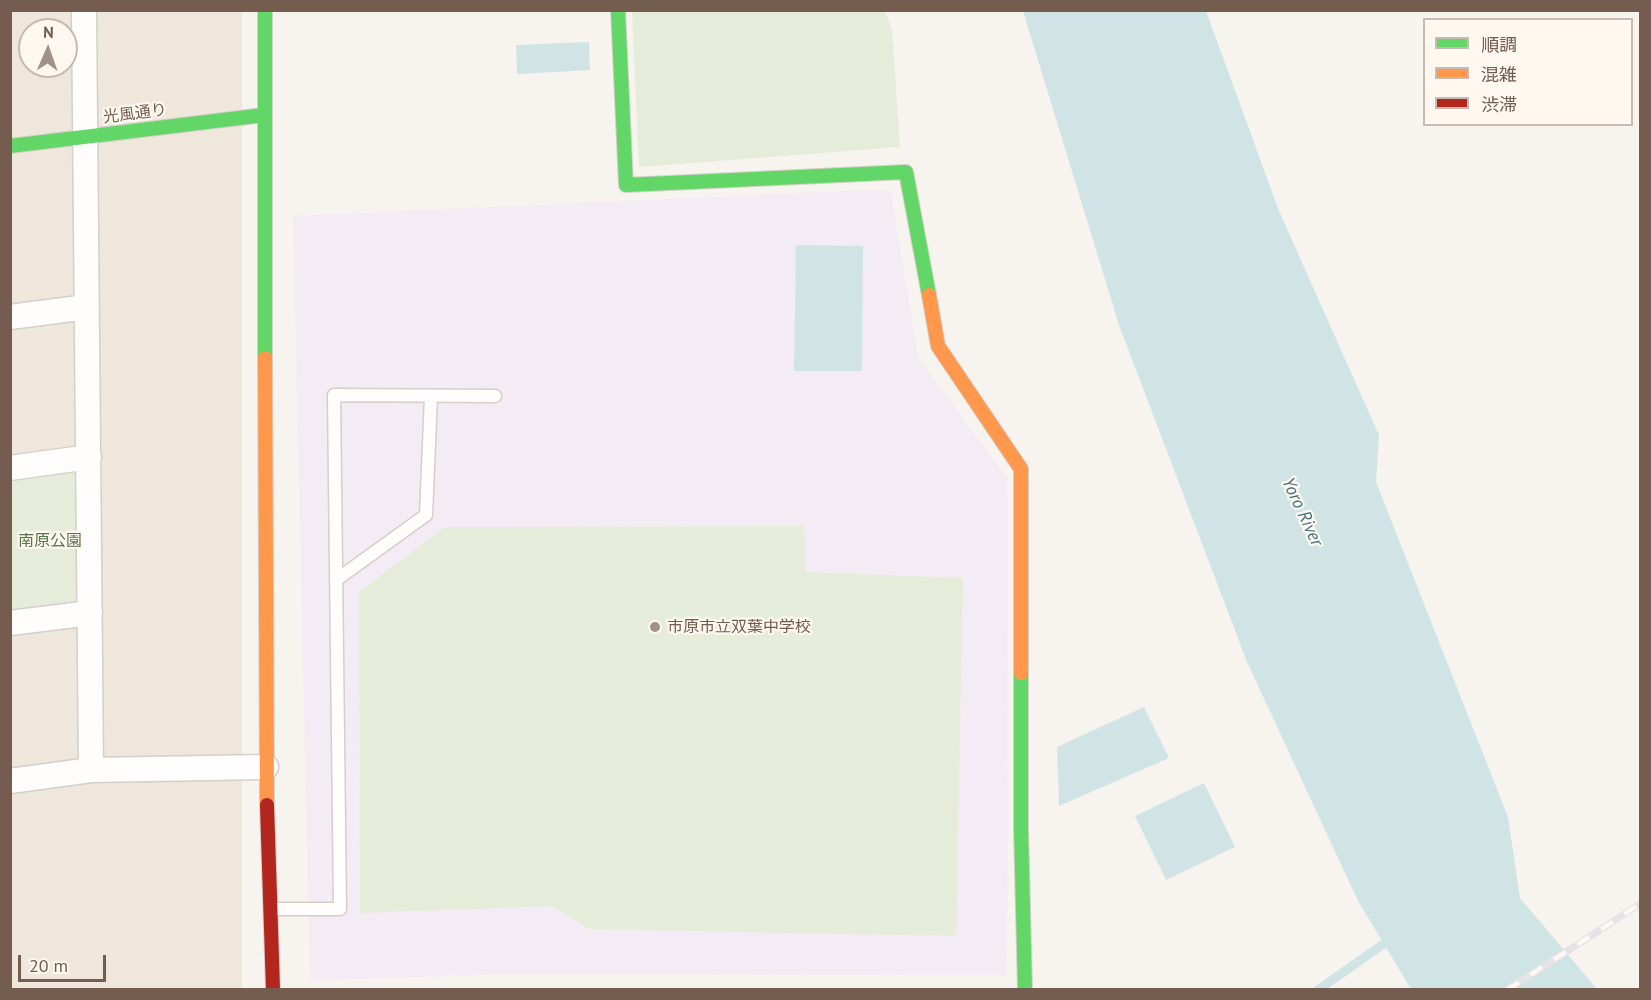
<!DOCTYPE html>
<meta charset="utf-8">
<style>
body{margin:0}
#map{position:relative;width:1651px;height:1000px;overflow:hidden;background:#f7f3ee;font-family:"PT Sans","Noto Sans JP",sans-serif}
canvas{display:block}
.frame{position:absolute;inset:0;border:12px solid #745c4f;pointer-events:none}
.legend{position:absolute;left:1423px;top:18px;width:210px;height:108px;box-sizing:border-box;background:#fef8f0;border:2px solid #c7bab0;margin:0;padding:8px 10px;list-style:none;font-size:18px;color:#745c4f}
.legend li{display:flex;align-items:center;gap:12px;height:30px}
.legend b{width:30px;border:2px solid #c7bab0}
.north{position:absolute;left:18px;top:18px;width:60px;height:60px;box-sizing:border-box;background:#fef8f0;border:2px solid #c7bab0;border-radius:50%;rotate:2deg;font-size:16px;font-weight:700;line-height:24px;text-align:center;color:#745c4f}
.north::after{content:'';display:block;margin:auto;width:21px;height:27px;background:#a29187;clip-path:polygon(50% 0,100% 100%,50% 72%,0 100%)}
.scale{position:absolute;left:18px;top:955px;width:88px;height:27px;box-sizing:border-box;border:3px solid #745c4f;border-top:0;padding-left:8px;font-size:18px;line-height:21px;white-space:nowrap;color:#745c4f;-webkit-text-stroke:4px #fef8f0;paint-order:stroke}
</style>
<div id="map">
<canvas width="1651" height="1000"></canvas>
<div class="frame"></div>
<ul class="legend">
<li><b style="height:8px;background:#63d668"></b>順調</li>
<li><b style="height:8px;background:#ff974d"></b>混雑</li>
<li><b style="height:8px;background:#b3261e"></b>渋滞</li>
</ul>
<div class="north">N</div>
<div class="scale">20 m</div>
</div>
<script>
const g = document.querySelector('canvas').getContext('2d');
g.lineJoin = 'round';
function paint(path, color) { g.fillStyle = color; g.fill(path, 'evenodd'); }
const toPath = rows => new Path2D(rows.map(r => 'M' + r).join(''));
function trace(path, color, width, dash) { g.strokeStyle = color; g.lineWidth = width; g.lineCap = dash ? 'butt' : 'round'; g.setLineDash(dash || []); g.stroke(path); }
function write(font, color, halo, rows, align = 'center') {
  g.font = font + ' "PT Sans","Noto Sans JP",sans-serif'; g.lineWidth = 4.5; g.setLineDash([]); g.textBaseline = 'middle'; g.strokeStyle = halo; g.fillStyle = color; for (const [text, x, y, turn = 0] of rows) {
    g.save(); g.translate(x, y); g.rotate((+turn || 0) * Math.PI / 180); g.textAlign = isNaN(turn) ? turn : align; if (halo) g.strokeText(text, 0, 0); g.fillText(text, 0, 0); g.restore();
  }
}
paint(toPath([
 [10,11,242,11,242,989,11,989],
 [30,30,66,30,66,66,30,66]
]), '#efe6dc');
paint(toPath([
 [890,189,918,357,1007,478,1008,857,1006,975,500,974,310,981,293,216]
]), '#f4ecf4');
paint(toPath([
 [632,11,885,11,892,30,900,147,639,167],
 [89,457,90,613,11,623,10,468],
 [804,526,805,572,963,578,956,936,589,929,552,906,360,913,359,592,445,527]
]), '#e5edda');
paint(toPath([
 [1023,11,1206,11,1279,211,1379,435,1376,482,1508,817,1520,898,1597,989,1411,989,1358,901,1247,662,1119,325],
 [589,42,590,70,517,74,516,45],
 [796,245,863,246,862,371,794,371],
 [1144,707,1169,758,1059,806,1057,747],
 [1204,783,1235,847,1166,880,1135,816]
]), '#d0e4e6');
trace(toPath([
 [1318,990,1392,938]
]), '#d0e4e6', 9);
const lane = toPath([
 [336,580,426,515,431,396],
 [272,909,340,909,334,395,495,396]
]);
const street = toPath([
 [84,10,91,770],
 [10,317,87,307],
 [10,468,89,457],
 [10,623,90,613],
 [10,781,91,770,266,767]
]);
const fast = toPath([
 [618,10,626,185,906,172,929,295],
 [10,146,264,115],
 [265,358,265,10],
 [1021,673,1021,829,1025,990]
]);
const slow = toPath([
 [929,295,938,346,1021,469,1021,673],
 [265,358,267,805]
]);
const jam = toPath([
 [267,805,273,990]
]);
trace(lane, '#d4cfc9', 15);
trace(street, '#d4cfc9', 27);
trace(fast, '#d5cfc9', 16);
trace(slow, '#d5cfc9', 16);
trace(jam, '#d5cfc9', 16);
trace(lane, '#fefdfc', 12);
trace(street, '#fefdfc', 24);
trace(fast, '#63d668', 14);
trace(slow, '#ff974d', 14);
trace(jam, '#b3261e', 14);
const rail = toPath([
 [1507,990,1640,904]
]);
trace(rail, '#e5e3e6', 7);
trace(rail, '#fef8f0', 4.5, [14]);
for (const [x, y, r, color] of [
 [655,627,6,"#a29187"]
]) { const dot = new Path2D(); dot.arc(x, y, r, 0, 2 * Math.PI); g.fillStyle = color; g.fill(dot); trace(dot, '#fef8f0', 2); }
write('16px', '#745c4f', '#fef8f0', [
 ["光風通り",135,114,-7]
]);
write('16px', '#567848', '#fef8f0', [
 ["南原公園",50,541]
]);
write('16px', '#745c4f', '#fef8f0', [
 ["市原市立双葉中学校",667,627]
], 'left');
write('italic 18px', '#47757e', '#fef8f0', [
 ["Yoro River",1302,512,65]
]);
</script>
